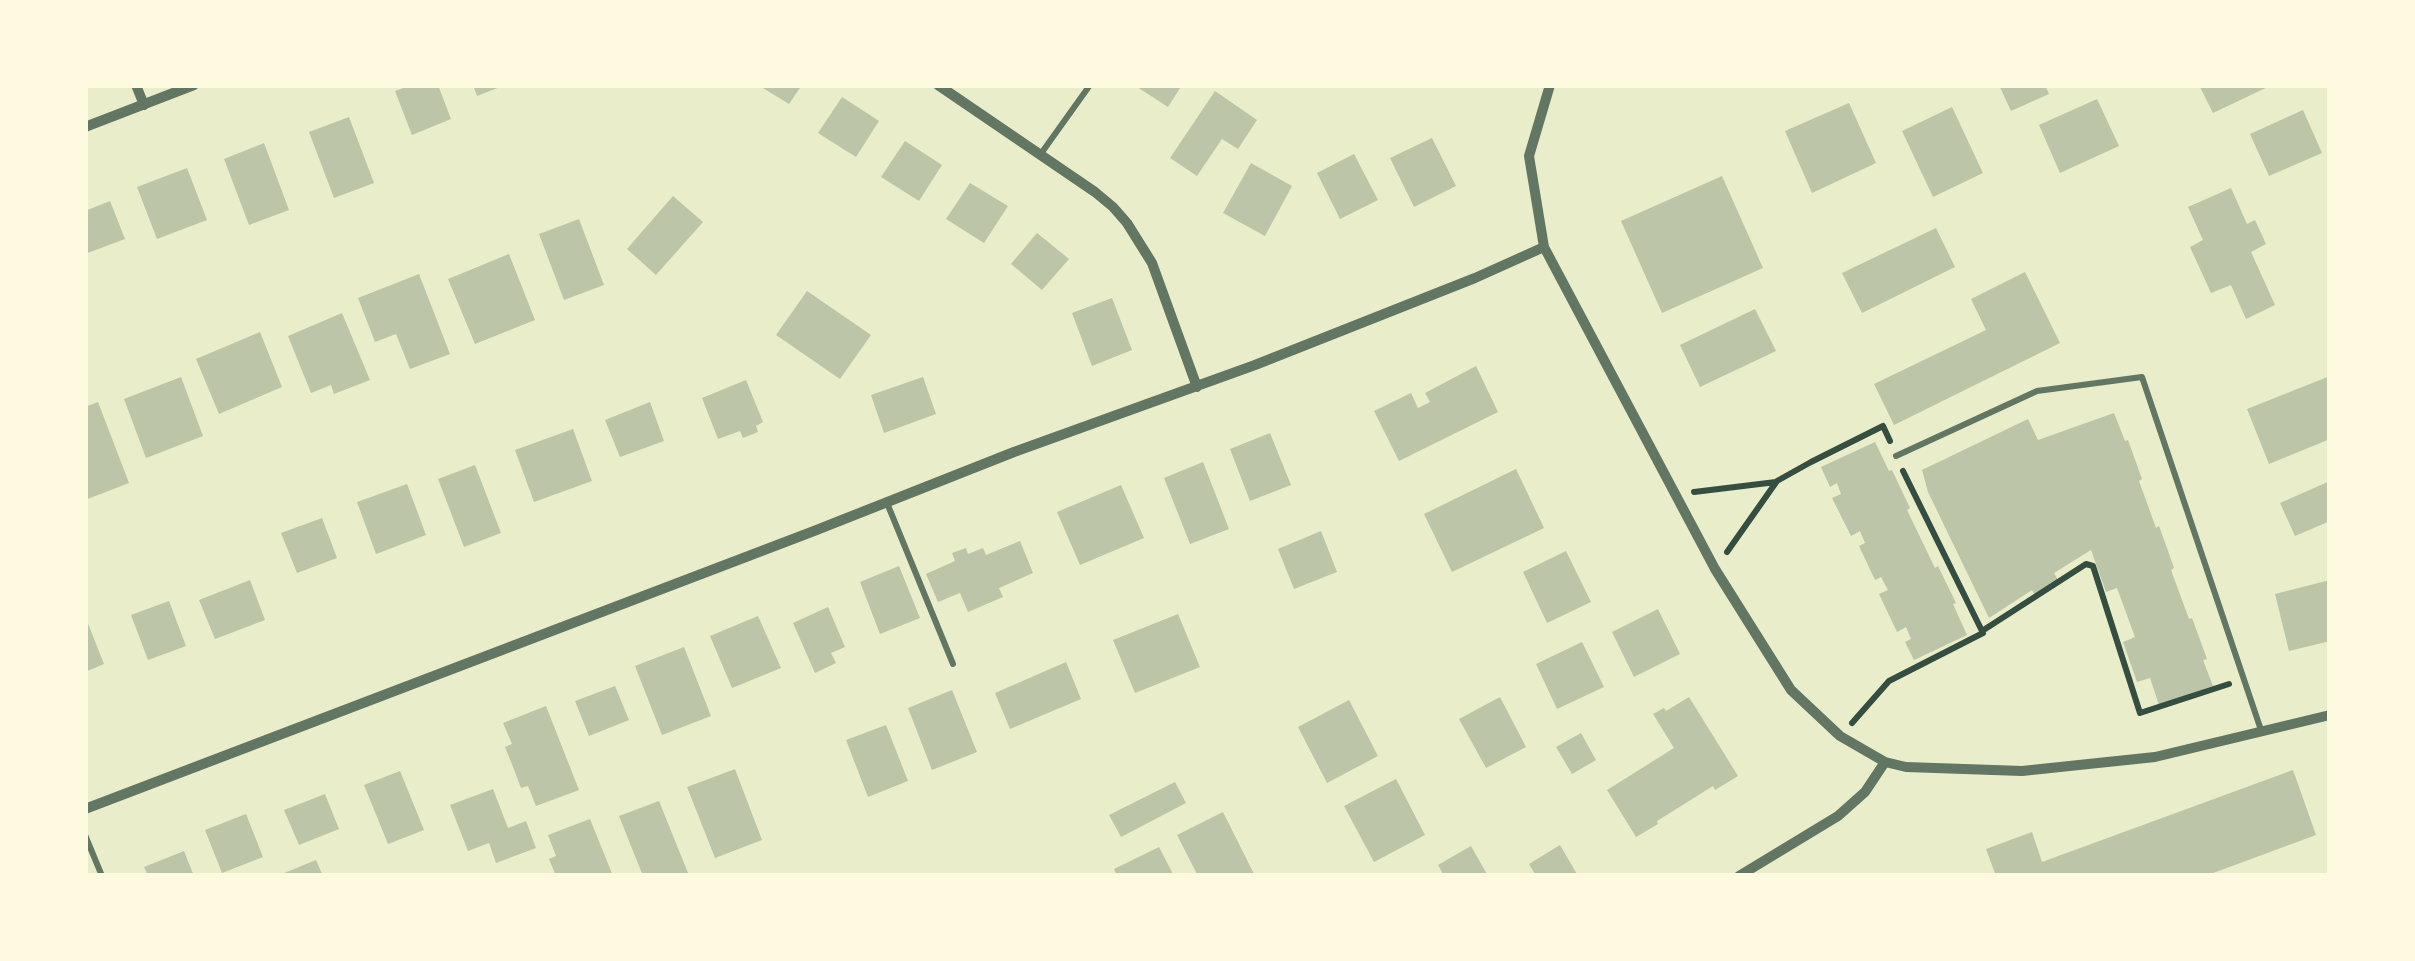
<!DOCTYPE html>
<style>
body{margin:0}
#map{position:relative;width:2415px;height:961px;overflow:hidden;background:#e9edc9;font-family:"Varela Round",sans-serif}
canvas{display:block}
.frame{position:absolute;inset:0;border:88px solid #fefae0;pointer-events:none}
</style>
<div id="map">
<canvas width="2415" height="961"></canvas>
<div class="frame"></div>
</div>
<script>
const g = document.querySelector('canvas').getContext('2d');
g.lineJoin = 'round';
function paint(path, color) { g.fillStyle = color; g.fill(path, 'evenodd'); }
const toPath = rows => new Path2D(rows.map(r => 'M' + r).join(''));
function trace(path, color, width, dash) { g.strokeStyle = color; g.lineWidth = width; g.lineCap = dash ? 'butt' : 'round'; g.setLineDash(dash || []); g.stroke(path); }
paint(toPath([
 [412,85,438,85,451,119,412,135,395,91],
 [473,85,505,85,477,96],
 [758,85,802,85,789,104],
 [1134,85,1182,85,1168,107],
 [1999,85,2045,85,2049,94,2011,111],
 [2199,85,2272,85,2213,113],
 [1215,91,1257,120,1238,149,1222,139,1197,176,1170,158],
 [842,97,879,121,856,157,818,133],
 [2097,99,2119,146,2060,173,2039,125],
 [1849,103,1876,163,1812,193,1785,131],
 [1952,107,1983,173,1933,197,1902,131],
 [2303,110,2322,153,2269,176,2250,134],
 [349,117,374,183,334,198,309,132],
 [1432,138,1456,186,1414,207,1390,158],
 [905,141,942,165,919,201,881,177],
 [264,143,289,210,249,225,224,159],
 [1354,154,1378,200,1340,219,1317,173],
 [1251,163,1292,186,1265,236,1223,213],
 [187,168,207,220,157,239,137,187],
 [1722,176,1763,268,1662,313,1621,221],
 [970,183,1008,206,984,243,946,219],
 [2231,188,2247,224,2255,220,2266,244,2251,252,2275,305,2246,319,2231,285,2211,293,2190,247,2203,240,2188,207],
 [673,196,703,222,656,275,627,249],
 [110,201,125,239,85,254,85,211],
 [579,219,604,285,564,300,539,234],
 [1936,228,1955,267,1862,313,1842,273],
 [1037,233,1069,259,1042,290,1011,264],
 [509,254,535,320,475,344,448,279],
 [2025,272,2060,343,1894,425,1874,384,1986,330,1971,299],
 [419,274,450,354,410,369,396,334,375,342,358,298],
 [807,291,871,335,840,379,776,335],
 [1112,298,1132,350,1092,366,1072,313],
 [1755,309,1776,351,1700,387,1680,345],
 [342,313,370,380,334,394,331,385,311,393,288,336],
 [260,332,282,387,219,414,196,359],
 [1476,366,1498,412,1399,461,1374,411,1411,393,1418,408,1430,402,1425,393],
 [2330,376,2330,439,2269,464,2247,409],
 [181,377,203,436,146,458,124,399],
 [923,377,936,414,884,433,871,395],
 [746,380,763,422,756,426,758,432,743,438,740,431,718,439,702,398],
 [98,402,129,483,85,500,85,407],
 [650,402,664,441,620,457,605,420],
 [2114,413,2125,441,2128,440,2142,479,2139,481,2156,528,2159,526,2167,548,2174,568,2171,570,2189,619,2192,618,2207,659,2203,660,2213,686,2159,705,2150,678,2137,682,2123,642,2135,637,2117,588,2106,592,2091,550,2054,573,2058,580,2035,595,2032,590,1989,618,1928,492,1922,470,2028,419,2038,440],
 [573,429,592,481,534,502,515,450],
 [1270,433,1291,485,1250,501,1230,449],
 [1875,442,1889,471,1892,470,1910,508,1907,510,1935,568,1938,566,1956,603,1953,604,1967,635,1914,660,1905,642,1911,639,1906,627,1897,632,1879,594,1888,590,1881,577,1875,580,1859,546,1865,543,1860,531,1851,536,1832,498,1841,494,1837,483,1830,487,1821,467],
 [1203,462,1229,529,1190,544,1164,478],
 [475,465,501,533,464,547,438,479],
 [1516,469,1544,528,1452,572,1424,514],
 [2330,481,2330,521,2295,536,2280,503],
 [407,484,426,535,376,554,357,502],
 [1121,485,1144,538,1080,565,1057,512],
 [322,518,337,558,297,573,281,533],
 [1321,531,1337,572,1294,589,1278,549],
 [1020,541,1033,573,999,588,1003,597,968,612,960,593,938,602,926,574,955,561,952,553,966,548,968,554,983,548,986,555],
 [1566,551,1591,602,1547,623,1523,572],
 [899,566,920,618,880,634,860,582],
 [250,580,265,620,215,639,199,600],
 [2330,580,2330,641,2289,651,2275,594],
 [169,601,186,646,148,660,131,615],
 [828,607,845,647,831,653,836,663,815,673,793,623],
 [1658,609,1680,654,1634,677,1612,632],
 [1178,614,1200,667,1135,693,1113,640],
 [85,616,104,664,85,672],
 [758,616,781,668,732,688,710,636],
 [1582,642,1604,687,1557,709,1536,664],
 [684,647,711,716,662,735,635,666],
 [1066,662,1081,699,1010,729,995,693],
 [615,686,629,720,589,736,575,701],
 [952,690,977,752,932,770,908,708],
 [1500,697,1526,747,1486,768,1459,719],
 [1689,697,1738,776,1715,790,1713,786,1657,821,1658,824,1636,837,1607,790,1674,748,1653,714,1664,708,1666,711],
 [1349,700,1378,756,1327,783,1298,727],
 [546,706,579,790,536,806,528,786,521,788,513,767,505,747,512,744,503,723],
 [886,725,908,781,868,797,846,740],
 [1581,733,1596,760,1572,774,1556,747],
 [735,769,762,840,715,858,687,787],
 [2293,770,2316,835,2205,876,1996,876,1986,849,2032,832,2042,862],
 [400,771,424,830,388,844,364,785],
 [1396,779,1425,835,1374,862,1344,806],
 [1175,782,1186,803,1121,837,1109,815],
 [493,789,508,828,526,821,536,848,496,863,489,843,468,851,450,805],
 [325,794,339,829,299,845,284,810],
 [659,801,688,873,682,876,643,876,619,816],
 [1223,812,1255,876,1198,876,1177,835],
 [246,814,263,857,222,873,205,830],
 [590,819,613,876,556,876,549,859,556,856,548,835],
 [1560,845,1578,876,1536,876,1529,864],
 [1471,846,1488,876,1444,876,1438,865],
 [1159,847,1174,876,1117,876,1114,869],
 [184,851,194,876,148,876,144,867],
 [316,860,323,876,277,876]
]), '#bcc5a7');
trace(toPath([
 [1694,492,1776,482],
 [1727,552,1777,481,1811,462,1883,426,1890,441],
 [1982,631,2086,564,2093,566,2140,713,2229,684],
 [1852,723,1889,681,1983,633,1903,471]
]), '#344e41', 6);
trace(toPath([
 [1040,155,1090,85],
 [1896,456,2037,391,2142,377,2262,733],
 [887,503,953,664],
 [85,835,102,876]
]), '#617663', 6);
trace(toPath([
 [136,85,144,105],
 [938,85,1095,192,1113,207,1127,223,1152,263,1197,387],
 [1550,85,1529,156,1544,247,1715,569,1791,690,1840,736,1885,762,1906,767,2022,771,2155,757,2330,715],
 [85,127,194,85],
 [85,809,814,531,1014,452,1255,365,1475,278,1544,247],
 [1739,876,1838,816,1865,792,1885,762]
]), '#617663', 10);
</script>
